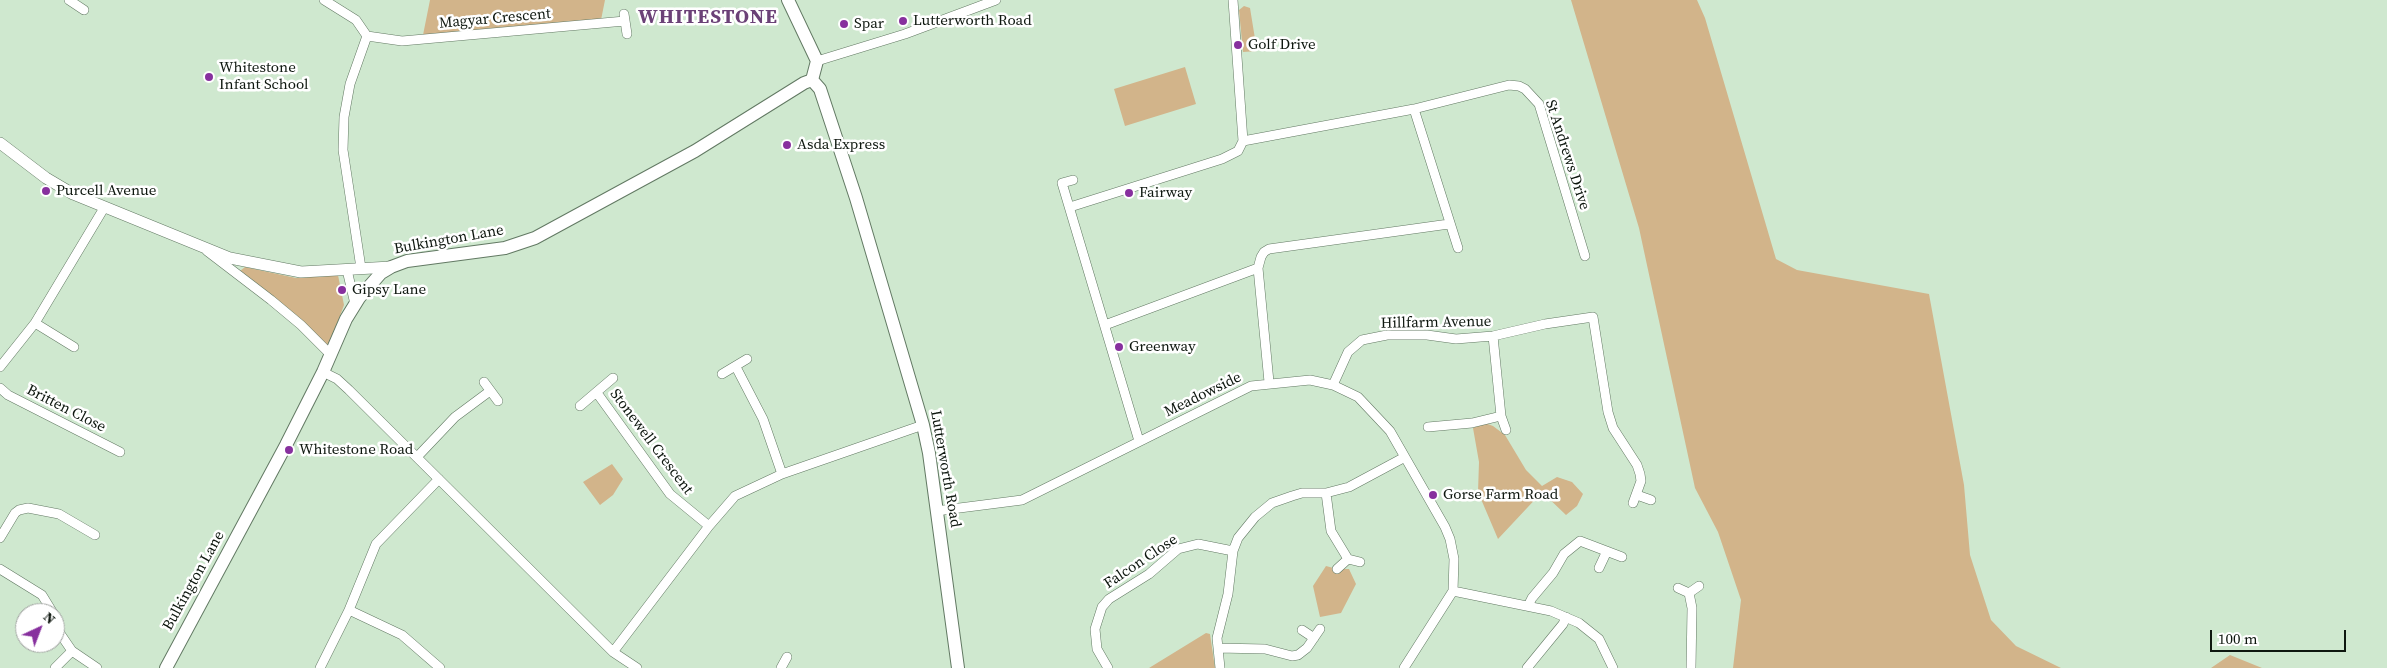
<!DOCTYPE html>
<style>
body{margin:0}
#map{position:relative;width:2387px;height:668px;overflow:hidden;background:#cfe8cf;font-family:"Source Serif 4",serif}
canvas{display:block}
.north{position:absolute;left:15px;top:603px;width:50px;height:50px;box-sizing:border-box;background:#fff;border:1px solid #9fa29f;border-radius:50%;rotate:43deg;font-size:14px;font-weight:700;line-height:20px;text-align:center;color:#0e170f}
.north::after{content:'';display:block;margin:auto;width:18px;height:22px;background:#87309e;clip-path:polygon(50% 0,100% 100%,50% 72%,0 100%)}
.scale{position:absolute;left:2210px;top:630px;width:136px;height:22px;box-sizing:border-box;border:2px solid #0e170f;border-top:0;padding-left:6px;font-size:15px;line-height:18px;white-space:nowrap;color:#0e170f;-webkit-text-stroke:4px #fff;paint-order:stroke}
</style>
<div id="map">
<canvas width="2387" height="668"></canvas>
<div class="north">N</div>
<div class="scale">100 m</div>
</div>
<script>
const g = document.querySelector('canvas').getContext('2d');
g.lineJoin = 'round';
function paint(path, color) { g.fillStyle = color; g.fill(path, 'evenodd'); }
const toPath = rows => new Path2D(rows.map(r => 'M' + r).join(''));
function trace(path, color, width, dash) { g.strokeStyle = color; g.lineWidth = width; g.lineCap = dash ? 'butt' : 'round'; g.setLineDash(dash || []); g.stroke(path); }
function write(font, color, halo, rows, align = 'center') {
  g.font = font + ' "Source Serif 4",serif'; g.lineWidth = 5; g.setLineDash([]); g.textBaseline = 'middle'; g.strokeStyle = halo; g.fillStyle = color; for (const [text, x, y, turn = 0] of rows) {
    g.save(); g.translate(x, y); g.rotate((+turn || 0) * Math.PI / 180); g.textAlign = isNaN(turn) ? turn : align; if (halo) g.strokeText(text, 0, 0); g.fillText(text, 0, 0); g.restore();
  }
}
paint(toPath([
 [430,0,605,0,601,20,423,35],
 [1571,0,1697,0,1705,18,1776,259,1797,270,1929,294,1964,485,1970,555,1991,620,2016,646,2061,668,1733,668,1741,600,1718,532,1695,488,1639,228],
 [1244,6,1250,8,1257,51,1243,52,1239,10],
 [1185,67,1196,104,1125,126,1114,89],
 [245,267,296,278,338,275,344,305,329,346,240,271],
 [1485,423,1493,426,1505,435,1526,470,1542,486,1557,477,1572,482,1583,494,1577,506,1566,515,1542,492,1498,539,1478,492,1479,462,1473,428],
 [612,464,623,479,613,495,600,505,583,482],
 [1326,566,1337,569,1349,569,1356,584,1341,613,1320,617,1313,586],
 [1206,633,1210,634,1215,668,1149,668],
 [2230,655,2262,668,2211,668]
]), '#d2b48a');
const minor = toPath([
 [69,0,84,10],
 [324,0,356,20,367,36,350,84,344,117,343,150,361,268],
 [624,14,627,34],
 [367,36,402,41,625,21],
 [817,61,905,34,996,0],
 [1414,109,1458,248],
 [1243,141,1414,109,1509,85,1519,86,1525,89,1539,104,1585,256],
 [1073,180,1062,183,1139,441],
 [1070,207,1222,159,1238,151,1243,141,1233,0],
 [207,251,271,300,301,325,331,355],
 [347,270,355,304],
 [35,323,74,347],
 [1105,325,1258,268],
 [1493,336,1501,416,1506,430],
 [0,367,35,323,104,208],
 [736,367,763,419,782,474],
 [323,372,337,379,349,390,613,652,637,668],
 [722,374,747,359],
 [484,382,498,401],
 [1269,382,1258,268,1261,257,1264,252,1269,249,1449,224],
 [1333,385,1348,352,1362,340,1387,335,1427,335,1456,339,1493,336,1545,324,1593,317,1608,412,1613,428,1637,465,1640,474,1641,481,1633,503],
 [0,388,8,395,120,452],
 [597,393,670,494,709,526],
 [580,406,613,378],
 [1428,427,1472,423,1501,416],
 [418,456,455,417,490,391],
 [1326,493,1331,531,1348,559],
 [1637,495,1651,500],
 [936,511,1022,500,1251,386,1310,380,1333,385,1358,397,1390,431,1445,527,1450,539,1454,559,1453,591,1404,668],
 [0,538,15,513,19,510,28,508,59,514,95,535],
 [1599,568,1607,551],
 [0,569,42,595,53,613],
 [1337,569,1348,559,1360,562],
 [1678,588,1689,593,1699,586],
 [1453,591,1551,611,1579,623,1599,639,1613,668],
 [1689,593,1692,608,1691,668],
 [1528,606,1532,598,1553,573,1564,554,1580,541,1622,557],
 [349,610,402,635,440,668],
 [55,620,59,632,72,651,97,668],
 [1302,630,1314,638],
 [1218,648,1265,649,1292,656,1298,655,1307,648,1320,629],
 [613,652,709,526,735,496,782,474,923,425],
 [55,668,72,651],
 [320,668,349,610,376,544,439,479],
 [781,668,787,657],
 [1108,668,1097,649,1095,629,1102,607,1109,599,1149,574,1178,549,1198,544,1233,551],
 [1220,668,1217,638,1228,594,1233,551,1238,538,1255,517,1272,503,1292,496,1302,493,1326,493,1349,487,1405,457],
 [1527,668,1563,624,1566,617]
]);
const tertiary = toPath([
 [0,143,46,178,73,194,230,258,301,272,391,267]
]);
const secondary = toPath([
 [788,0,817,61,812,80],
 [812,80,820,89,856,198,923,425,929,453,958,668],
 [166,668,286,445,323,372,346,319,359,298,381,273,391,267,407,261,505,248,535,238,695,151,804,83,812,80]
]);
trace(minor, '#627963', 10);
trace(tertiary, '#627963', 12);
trace(secondary, '#627963', 14);
trace(minor, '#fff', 9);
trace(tertiary, '#fff', 11);
trace(secondary, '#fff', 12);
for (const [x, y, r, color] of [
 [903,21,5,"#87309e"],
 [844,24,5,"#87309e"],
 [1238,45,5,"#87309e"],
 [209,77,5,"#87309e"],
 [787,145,5,"#87309e"],
 [46,191,5,"#87309e"],
 [1129,193,5,"#87309e"],
 [342,290,5,"#87309e"],
 [1119,347,5,"#87309e"],
 [289,450,5,"#87309e"],
 [1433,495,5,"#87309e"]
]) { const dot = new Path2D(); dot.arc(x, y, r, 0, 2 * Math.PI); g.fillStyle = color; g.fill(dot); trace(dot, '#fff', 2); }
write('15px', '#0e170f', '#fff', [
 ["Magyar Crescent",495,19,-5],
 ["St Andrews Drive",1567,155,72],
 ["Bulkington Lane",449,240,-10],
 ["Hillfarm Avenue",1436,323,-1],
 ["Meadowside",1203,395,-26],
 ["Britten Close",66,409,27],
 ["Stonewell Crescent",651,442,53],
 ["Lutterworth Road",945,469,80],
 ["Falcon Close",1141,562,-34],
 ["Bulkington Lane",194,581,-61]
]);
write('15px', '#0e170f', '#fff', [
 ["Lutterworth Road",913,21],
 ["Spar",854,24],
 ["Golf Drive",1248,45],
 ["Whitestone",219,68],
 ["Infant School",219,85],
 ["Asda Express",797,145],
 ["Purcell Avenue",56,191],
 ["Fairway",1139,193],
 ["Gipsy Lane",352,290],
 ["Greenway",1129,347],
 ["Whitestone Road",299,450],
 ["Gorse Farm Road",1443,495]
], 'left');
g.letterSpacing = '1px';
write('bold 20px', '#6b4177', '#fff', [
 ["WHITESTONE",708,18]
]);
g.letterSpacing = '0px';
</script>
